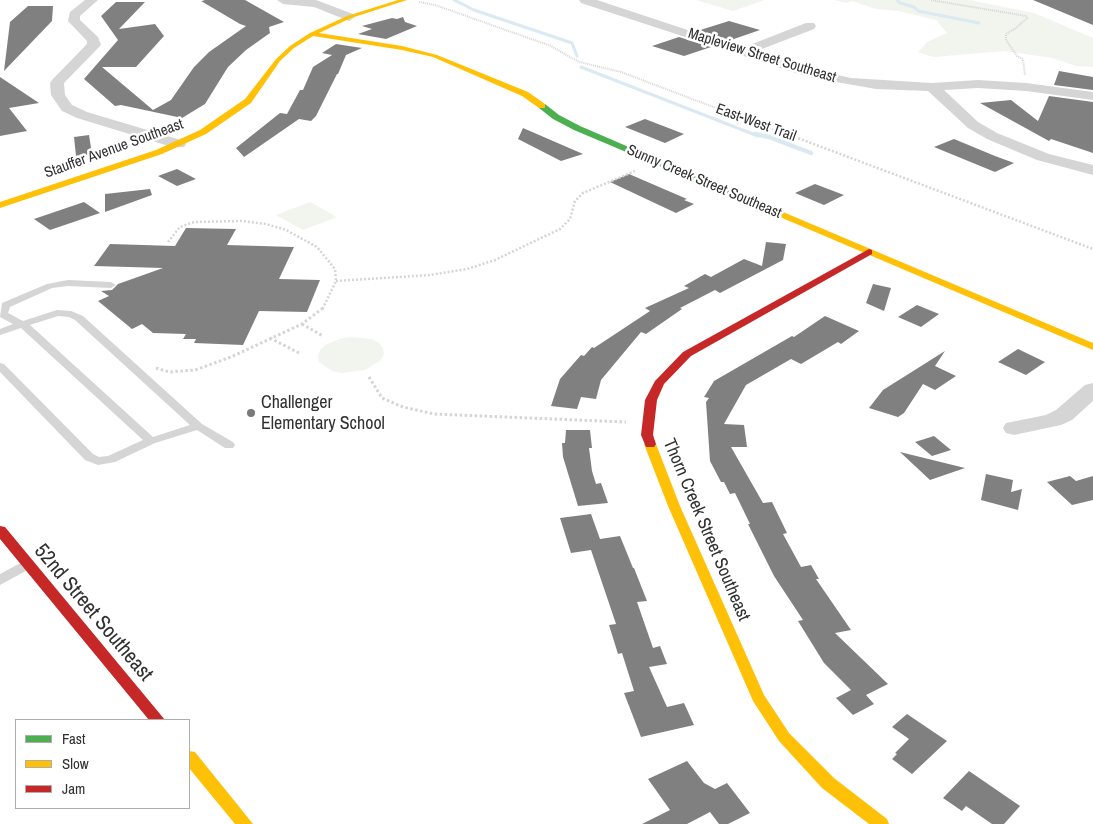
<!DOCTYPE html>
<style>
body{margin:0}
#map{position:relative;width:1093px;height:824px;overflow:hidden;background:#fff;font-family:"Archivo Narrow",sans-serif}
canvas{display:block}
.legend{position:absolute;left:15px;top:719px;width:175px;height:90px;box-sizing:border-box;background:#fff;border:1px solid #adadad;margin:0;padding:6px 9px;list-style:none;font-size:15px;color:#313131}
.legend li{display:flex;align-items:center;gap:10px;height:25px}
.legend b{width:25px;border:1px solid #adadad}
</style>
<div id="map">
<canvas width="1093" height="824"></canvas>
<ul class="legend">
<li><b style="height:6px;background:#4caf50"></b>Fast</li>
<li><b style="height:6px;background:#ffc107"></b>Slow</li>
<li><b style="height:6px;background:#c62828"></b>Jam</li>
</ul>
</div>
<script>
const g = document.querySelector('canvas').getContext('2d');
g.lineJoin = 'round';
function paint(path, color) { g.fillStyle = color; g.fill(path, 'evenodd'); }
const toPath = rows => new Path2D(rows.map(r => 'M' + r).join(''));
function trace(path, color, width, dash) { g.strokeStyle = color; g.lineWidth = width; g.lineCap = dash ? 'butt' : 'round'; g.setLineDash(dash || []); g.stroke(path); }
function write(font, color, halo, rows, align = 'center') {
  g.font = font + ' "Archivo Narrow",sans-serif'; g.lineWidth = 5; g.setLineDash([]); g.textBaseline = 'middle'; g.strokeStyle = halo; g.fillStyle = color; for (const [text, x, y, turn = 0] of rows) {
    g.save(); g.translate(x, y); g.rotate((+turn || 0) * Math.PI / 180); g.textAlign = isNaN(turn) ? turn : align; if (halo) g.strokeText(text, 0, 0); g.fillText(text, 0, 0); g.restore();
  }
}
paint(toPath([
 [696,0,764,0,733,11],
 [834,0,970,0,1034,13,1093,38,1093,67,1076,66,1052,58,1005,51,933,57,918,52,927,42,947,33,936,20,899,11,876,9,852,1,847,3],
 [310,202,337,217,303,230,276,215],
 [352,337,371,339,378,342,383,348,384,354,381,360,365,370,342,373,332,371,319,362,318,356,320,350,325,345,342,338]
]), '#f1f5ed');
trace(toPath([
 [454,0,474,10,572,43,577,56],
 [897,0,900,3,914,7,918,11,979,23],
 [581,67,758,136]
]), '#dbe9f2', 3);
trace(toPath([
 [755,134,769,137,811,153]
]), '#dbe9f2', 4.5);
paint(toPath([
 [202,0,245,0,284,22,269,27,270,33,246,50,228,67,205,104,182,118,121,105,115,106,84,79,118,40,101,16,116,2,145,2,119,29,155,24,164,36,136,67,102,67,153,110,171,100,194,67,209,52,246,26,240,24,201,1,205,1],
 [1033,0,1093,0,1093,25],
 [28,6,53,6,52,21,4,71,10,22],
 [403,17,405,22,417,26,386,39,358,34,372,29,362,26,392,18,397,19],
 [729,21,760,30,728,41,697,31],
 [679,37,711,47,684,56,652,46],
 [336,44,362,48,346,55,338,74,337,74,316,116,311,121,299,119,244,157,236,148,280,113,287,114,300,90,303,90,313,67,332,55,322,53],
 [1059,71,1093,77,1093,90,1054,85],
 [0,77,39,103,9,108,27,131,0,136],
 [1049,96,1093,102,1093,153,1051,139,1049,141,980,103,1011,100,1038,121],
 [645,119,684,134,665,143,625,127],
 [523,128,583,154,561,161,518,139],
 [89,135,92,154,76,156,74,137],
 [954,139,995,156,1014,163,995,172,934,147],
 [177,169,196,179,177,186,158,176],
 [629,174,687,199,684,200,694,204,676,213,610,182],
 [815,184,844,195,824,205,795,193],
 [150,189,152,195,105,212,105,194],
 [84,202,100,213,50,230,34,219],
 [186,228,236,229,227,245,294,247,279,279,320,280,307,312,259,311,243,345,194,343,196,339,183,339,186,334,153,333,142,324,132,329,98,301,109,296,101,291,112,290,118,284,163,268,94,266,110,244,175,246],
 [766,242,786,244,783,260,720,293,715,290,680,308,682,309,646,334,641,332,601,380,596,399,581,397,577,409,551,406,560,379,581,355,584,356,592,347,594,348,650,311,645,308,689,288,684,286,705,274,711,277,744,259,762,266],
 [873,284,891,288,884,311,866,303],
 [917,305,939,314,921,327,898,317],
 [825,316,859,331,841,344,838,342,801,364,791,359,746,385,724,424,744,425,747,447,731,447,763,503,772,502,787,533,783,534,801,567,811,565,819,579,816,579,851,630,835,633,888,684,866,695,874,704,853,715,836,698,851,690,824,663,798,621,803,620,774,576,748,524,750,524,735,493,730,494,724,482,721,482,710,461,706,402,709,398,704,397,714,381,792,336,794,337],
 [1018,349,1045,362,1026,375,998,362],
 [945,351,935,366,956,376,935,390,923,384,904,413,898,417,869,408,883,390],
 [566,430,590,430,592,448,589,448,592,471,596,484,601,483,608,503,578,506,563,457,562,443,565,443],
 [934,436,951,450,932,456,915,442],
 [900,452,965,468,930,480],
 [986,474,1013,480,1011,492,1022,489,1018,510,981,500],
 [1070,476,1076,481,1093,476,1093,500,1072,505,1047,482],
 [591,514,600,539,620,536,633,568,634,568,647,601,637,602,653,648,660,646,667,664,649,667,667,707,684,703,694,725,641,737,624,693,634,691,622,653,618,654,609,625,616,624,591,550,571,553,560,518],
 [907,714,947,741,912,774,892,759,897,754,895,753,909,739,892,727],
 [687,761,704,783,715,789,727,783,750,813,728,824,719,824,710,812,687,824,642,824,670,810,648,779],
 [969,771,1020,806,1004,824,992,824,966,806,962,811,943,798]
]), '#808080');
trace(toPath([
 [931,0,1026,16,1027,18,1016,28,1006,34,1006,40,1017,56,1023,59,1025,75],
 [419,2,435,5,551,46,579,62,621,72,790,136]
]), '#d5d5d5', 2, [1, 1]);
trace(toPath([
 [787,134,1093,249],
 [168,242,180,227,194,222,241,221,266,224,286,230,317,247,335,269,336,281,322,310],
 [336,281,430,275,467,269,495,260,560,229,570,219,575,201,583,193,635,171]
]), '#d5d5d5', 2.5, [2, 2]);
trace(toPath([
 [302,324,323,336],
 [270,338,301,354],
 [156,368,169,372,195,370,231,357,302,324,323,308],
 [369,377,382,398,403,407,434,414,626,422]
]), '#d5d5d5', 3, [2.5, 2.5]);
paint(toPath([
 [68,280,111,282,116,285,111,288,68,286,52,288,10,307,8,313,23,321,57,310,71,311,83,316,202,424,233,442,235,445,233,448,225,448,197,430,155,443,115,462,98,465,85,460,0,372,0,363,4,364,93,454,99,457,108,456,143,440,21,328,0,335,0,329,13,324,0,317,2,303,47,284,68,280],
 [58,316,69,317,75,320,190,425,153,437,30,325,58,316],
 [28,559,33,561,35,564,33,567,0,585,0,574,28,559]
]), '#d5d5d5');
paint(toPath([
 [85,0,98,0,80,16,80,20,98,37,101,45,64,83,65,95,72,105,87,112,184,141,186,144,184,147,172,147,77,118,62,111,51,95,50,83,52,80,87,44,87,41,68,21,70,12,85,0],
 [277,0,316,0,353,14,355,17,349,21,314,7,283,4,277,0],
 [579,0,597,0,742,48,806,23,814,23,816,26,814,29,754,52,815,70,851,78,932,83,978,80,1026,83,1093,92,1093,100,1026,91,978,88,944,90,978,122,997,133,1049,154,1093,165,1093,175,1037,160,987,139,968,128,928,91,876,89,808,77,581,3,579,0],
 [1093,383,1093,401,1072,420,1061,425,1014,435,1006,433,1003,428,1006,423,1046,415,1056,410,1085,385,1093,383]
]), '#d5d5d5');
paint(toPath([
 [539,104,545,104,559,115,580,126,761,204,757,207,754,206,574,130,553,119,539,108,539,104]
]), '#4caf50');
paint(toPath([
 [398,0,407,0,351,18,319,33,402,46,437,55,528,92,545,104,545,108,539,108,522,96,433,57,402,50,313,36,294,48,280,61,251,103,206,134,162,154,0,208,0,202,156,150,200,130,245,99,276,59,290,46,310,33,347,16,398,0],
 [757,201,1093,343,1093,350,754,206,753,204,757,201],
 [650,440,656,444,680,506,764,695,789,733,834,778,887,819,889,824,869,824,822,788,779,741,753,701,668,506,644,444,650,440],
 [189,751,195,752,253,824,235,824,189,768,189,751]
]), '#ffc107');
paint(toPath([
 [869,249,872,250,872,254,691,356,664,384,657,400,653,435,656,444,654,447,646,447,641,435,645,400,655,381,683,352,869,249],
 [0,526,5,527,165,720,149,720,0,539,0,526]
]), '#c62828');
for (const [x, y, r, color] of [
 [251,413,5,"#797979"]
]) { const dot = new Path2D(); dot.arc(x, y, r, 0, 2 * Math.PI); g.fillStyle = color; g.fill(dot); trace(dot, '#fff', 2); }
write('15px', '#313131', '#fff', [
 ["Mapleview Street Southeast",762,56,17],
 ["East-West Trail",756,123,20],
 ["Stauffer Avenue Southeast",114,149,-20],
 ["Sunny Creek Street Southeast",704,182,23]
]);
write('18px', '#313131', '#fff', [
 ["Challenger",261,403],
 ["Elementary School",261,424]
], 'left');
write('18px', '#313131', '#fff', [
 ["Thorn Creek Street Southeast",706,530,67]
]);
write('21px', '#313131', '#fff', [
 ["52nd Street Southeast",93,613,50]
]);
</script>
